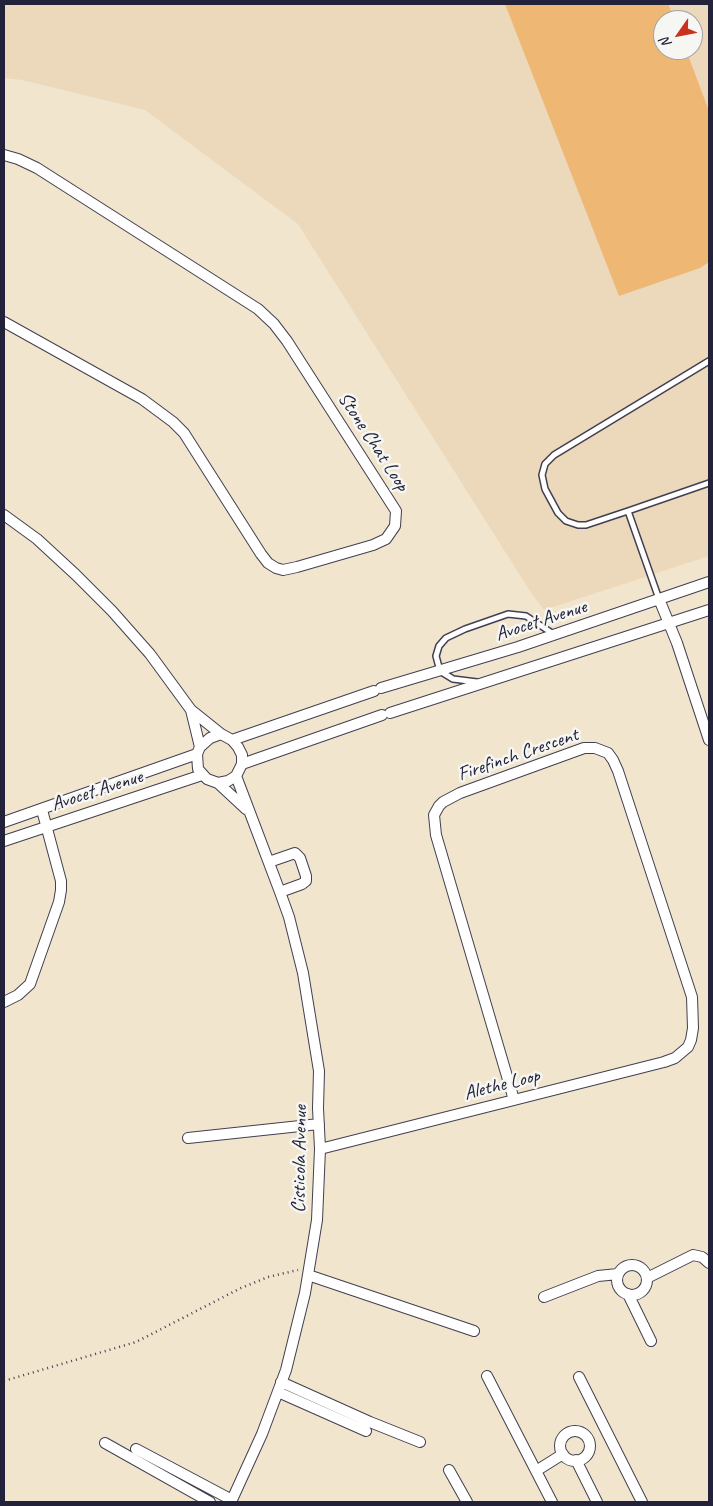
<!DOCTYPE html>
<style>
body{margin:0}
#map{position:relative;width:713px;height:1506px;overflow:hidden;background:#f1e5cd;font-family:Caveat,sans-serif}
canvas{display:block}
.frame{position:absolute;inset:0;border:5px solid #22223b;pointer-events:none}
.north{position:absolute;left:653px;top:10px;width:50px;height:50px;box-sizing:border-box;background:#f6f6f2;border:1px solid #a1a1a9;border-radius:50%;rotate:237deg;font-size:14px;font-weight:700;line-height:20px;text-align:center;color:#22223b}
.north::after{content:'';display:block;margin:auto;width:18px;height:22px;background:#c8321e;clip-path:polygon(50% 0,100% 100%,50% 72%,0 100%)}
</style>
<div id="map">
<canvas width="713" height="1506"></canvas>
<div class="frame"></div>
<div class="north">N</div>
</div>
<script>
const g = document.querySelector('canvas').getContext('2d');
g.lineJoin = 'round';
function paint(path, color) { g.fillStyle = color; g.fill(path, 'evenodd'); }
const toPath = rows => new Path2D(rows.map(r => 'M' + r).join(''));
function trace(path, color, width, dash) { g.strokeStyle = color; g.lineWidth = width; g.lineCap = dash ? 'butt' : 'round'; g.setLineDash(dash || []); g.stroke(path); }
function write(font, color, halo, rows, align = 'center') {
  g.font = font + ' Caveat,sans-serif'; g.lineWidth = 5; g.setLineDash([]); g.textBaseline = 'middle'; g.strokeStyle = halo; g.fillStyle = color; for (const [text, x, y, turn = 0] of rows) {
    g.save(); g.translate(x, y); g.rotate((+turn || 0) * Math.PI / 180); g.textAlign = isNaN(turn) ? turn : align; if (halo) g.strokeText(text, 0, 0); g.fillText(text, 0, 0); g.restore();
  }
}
paint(toPath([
 [4,4,709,4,709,556,544,610,530,591,298,224,145,110,22,80,4,78],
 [663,20,693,20,693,50,663,50]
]), '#ecd8ba');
paint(toPath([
 [505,4,668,4,675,20,663,20,663,50,686,50,709,111,709,262,700,268,619,296]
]), '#efb774');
const service = toPath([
 [709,361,554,455,545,464,542,475,545,489,558,513,566,521,578,525,586,525,628,511,709,483],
 [628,511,659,599],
 [477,682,453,679,440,671,436,656,439,646,446,638,465,629,508,614,526,616,555,635]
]);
const minor = toPath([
 [4,155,18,159,37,168,258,309,274,324,287,341,396,511,395,526,386,539,373,545,297,567,283,570,276,568,268,563,261,554,184,433,173,422,142,399,4,322],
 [4,515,37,539,76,575,112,611,150,654,191,710,221,734],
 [659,599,677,643,709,740],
 [381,688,518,647,709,582],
 [191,710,200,747],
 [390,713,709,610],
 [232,740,374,691],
 [242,764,382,715],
 [218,783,228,781,236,776,242,764,242,755,238,747,232,740,221,734,210,738,200,747,197,754,198,769,207,779,218,783,246,809],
 [4,822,197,754],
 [4,841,202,775],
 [269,862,295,853,300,858,306,876,306,881,302,884,280,892],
 [4,1002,18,995,30,984,59,902,61,890,61,881,42,810],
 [188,1138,319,1124],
 [320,1149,514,1100,664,1062,675,1058,688,1047,691,1040,693,1028,692,997,618,771,613,760,608,753,595,748,584,748,460,793,443,802,439,806,434,815,436,835,514,1100],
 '617 1280a15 15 0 1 1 30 0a15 15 0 1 1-30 0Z',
 [308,1275,474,1331],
 [647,1278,693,1255,702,1257,709,1263],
 [628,1294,651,1341],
 [544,1297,598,1276,618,1274],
 [487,1376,552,1502],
 [579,1377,642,1502],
 [281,1382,370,1422,420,1442],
 [278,1392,366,1431],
 '560 1446a15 15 0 1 1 30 0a15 15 0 1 1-30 0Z',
 [105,1443,210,1502],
 [136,1449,232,1500],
 [576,1460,597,1502],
 [449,1470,467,1502],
 [536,1471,563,1454],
 [231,1502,262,1434,286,1370,305,1293,317,1220,320,1149,318,1108,319,1071,303,973,289,917,280,892,236,776]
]);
trace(service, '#413f51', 8);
trace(minor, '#413f51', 12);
trace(toPath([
 [4,1381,136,1342,241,1288,268,1277,298,1270]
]), '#413f51', 2.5, [1, 4]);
trace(service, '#fff', 5);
trace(minor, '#fff', 10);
write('20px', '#22223b', '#f6f6f2', [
 ["Stone Chat Loop",373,442,57],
 ["Avocet Avenue",541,621,-18],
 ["Firefinch Crescent",518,755,-19],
 ["Avocet Avenue",97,791,-18],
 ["Alethe Loop",502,1085,-14],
 ["Cisticola Avenue",300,1159,-89]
]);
</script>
